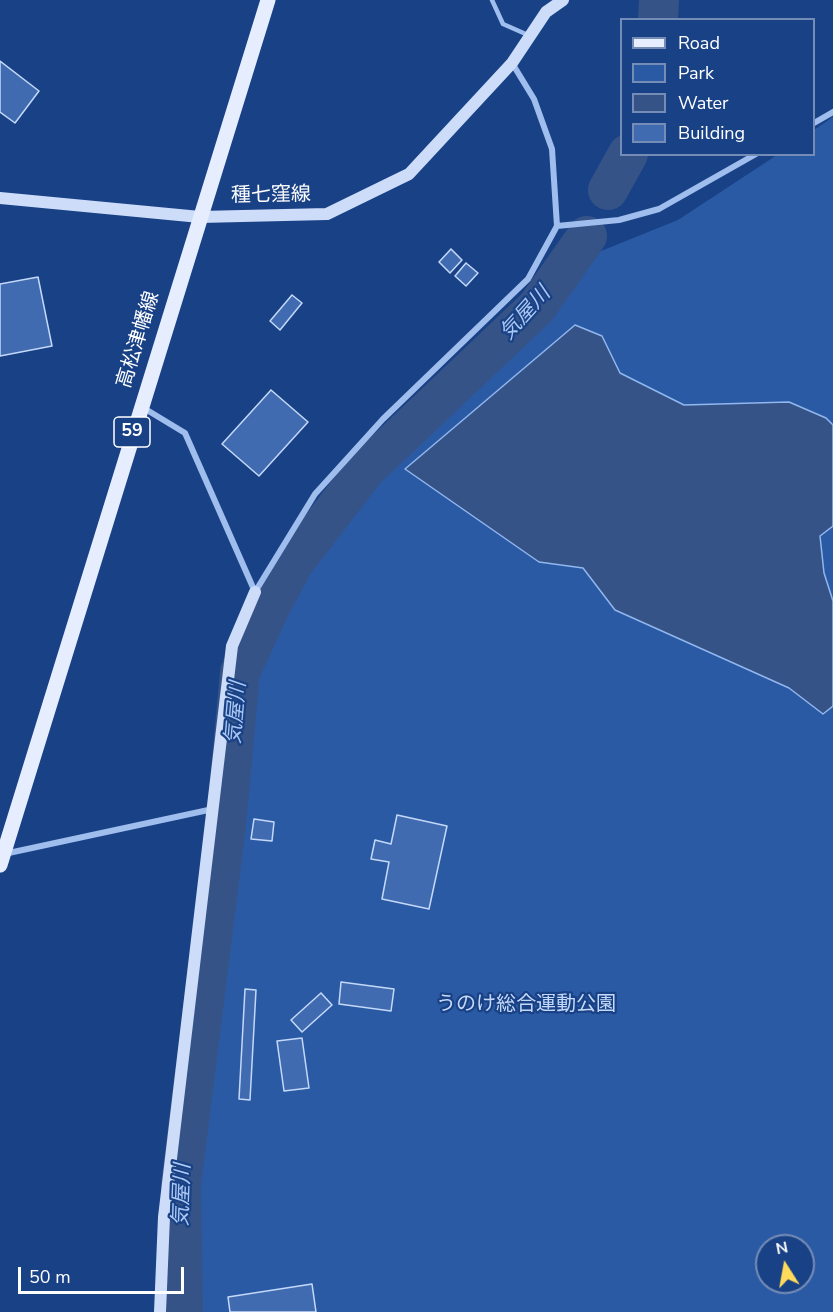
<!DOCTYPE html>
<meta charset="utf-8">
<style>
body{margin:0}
#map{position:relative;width:833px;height:1312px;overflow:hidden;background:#194186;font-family:"Nunito Sans",sans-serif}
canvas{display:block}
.legend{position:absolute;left:620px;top:18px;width:195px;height:138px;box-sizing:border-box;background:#194186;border:2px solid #758db6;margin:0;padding:8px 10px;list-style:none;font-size:18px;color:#fff}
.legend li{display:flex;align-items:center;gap:12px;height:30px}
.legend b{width:30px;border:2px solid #758db6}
.north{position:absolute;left:755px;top:1234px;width:60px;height:60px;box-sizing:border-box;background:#194186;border:2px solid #758db6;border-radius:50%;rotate:349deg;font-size:16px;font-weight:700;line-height:24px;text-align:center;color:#fff}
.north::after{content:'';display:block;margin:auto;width:21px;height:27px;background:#ffda5b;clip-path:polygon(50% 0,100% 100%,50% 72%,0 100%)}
.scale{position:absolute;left:18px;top:1267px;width:166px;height:27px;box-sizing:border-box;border:3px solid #fff;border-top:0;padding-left:8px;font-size:18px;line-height:21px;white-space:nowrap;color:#fff;-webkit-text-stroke:4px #194186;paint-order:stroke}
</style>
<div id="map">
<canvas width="833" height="1312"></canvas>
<ul class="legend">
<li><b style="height:8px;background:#e5edff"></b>Road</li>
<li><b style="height:16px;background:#2b5aa5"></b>Park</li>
<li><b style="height:16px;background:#355387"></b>Water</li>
<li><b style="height:16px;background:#416bb0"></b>Building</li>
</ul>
<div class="north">N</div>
<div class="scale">50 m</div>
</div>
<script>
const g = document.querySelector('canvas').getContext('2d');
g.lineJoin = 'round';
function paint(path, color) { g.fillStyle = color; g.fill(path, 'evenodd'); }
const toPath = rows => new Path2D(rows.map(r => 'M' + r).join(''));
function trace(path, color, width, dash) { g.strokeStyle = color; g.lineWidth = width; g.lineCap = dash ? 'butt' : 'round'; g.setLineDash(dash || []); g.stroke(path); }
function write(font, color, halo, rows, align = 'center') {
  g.font = font + ' "Nunito Sans","Noto Sans JP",sans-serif'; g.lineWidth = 4.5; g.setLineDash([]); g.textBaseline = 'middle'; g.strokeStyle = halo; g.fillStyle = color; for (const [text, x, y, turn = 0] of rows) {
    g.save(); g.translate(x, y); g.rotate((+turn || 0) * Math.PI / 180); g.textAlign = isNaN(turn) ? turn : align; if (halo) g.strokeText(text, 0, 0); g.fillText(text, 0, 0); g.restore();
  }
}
paint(toPath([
 [833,117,833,1312,197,1312,197,1191,251,675,304,568,355,500,486,382,601,251,678,220,777,155,814,154,814,130],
 [767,1246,803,1246,803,1282,767,1282]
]), '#2b5aa5');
const water = toPath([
 [575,325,602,336,620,373,684,405,789,402,826,418,833,425,833,526,820,536,824,573,833,601,833,706,823,714,789,688,615,610,583,568,539,562,405,469,575,325]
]);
paint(water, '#355387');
trace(water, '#92b7ef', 1.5);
trace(toPath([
 [658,20,659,0],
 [608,190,628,154],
 [183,1312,181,1185,226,825,240,672,270,607,293,564,365,470,537,307,587,236]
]), '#355387', 40);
const building = toPath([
 [0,61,39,91,15,123,0,112,0,61],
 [451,249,462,260,450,273,439,262,451,249],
 [466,263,478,273,466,286,455,276,466,263],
 [38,277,52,346,0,356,0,284,38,277],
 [292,295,302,303,280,330,270,321,292,295],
 [271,390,308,422,259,476,222,444,271,390],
 [397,815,447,826,429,909,382,899,389,862,371,859,375,840,391,844,397,815],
 [254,819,274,822,272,841,251,839,254,819],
 [341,982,394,989,391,1011,339,1004,341,982],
 [245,989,256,990,250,1100,239,1099,245,989],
 [321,993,332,1005,302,1032,291,1020,321,993],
 [302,1038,309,1088,284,1091,277,1041,302,1038],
 [312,1284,316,1312,230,1312,228,1297,312,1284]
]);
paint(building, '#416bb0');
trace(building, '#c4d9f9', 1.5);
trace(toPath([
 [492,0,503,24,528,35]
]), '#9fbded', 4.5);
trace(toPath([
 [814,123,833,112],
 [557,226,619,220,659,209,756,154],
 [142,407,185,433,255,592],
 [255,592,315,494,383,419,528,279,557,226,552,149,534,99,512,63],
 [4,854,213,809]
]), '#9fbded', 6);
trace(toPath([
 [0,198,200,217,327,214,409,174,512,63,546,12,563,0],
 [160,1312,164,1217,232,646,255,592]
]), '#ccdcf9', 12);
trace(toPath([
 [0,865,268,0]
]), '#e5edff', 15);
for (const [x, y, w] of [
 [132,432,36]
]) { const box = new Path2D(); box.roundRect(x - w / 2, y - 15, w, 30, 4.5); g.fillStyle = '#194186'; g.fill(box); trace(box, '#fff', 1.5); }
write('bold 18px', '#fff', null, [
 ["59",132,432]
]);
write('20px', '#fff', '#194186', [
 ["種七窪線",271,196,-1],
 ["高松津幡線",139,340,-73]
]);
write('20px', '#c4d9f9', '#194186', [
 ["うのけ総合運動公園",526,1005]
]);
write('italic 21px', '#abc8f4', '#194186', [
 ["気屋川",526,314,-48],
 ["気屋川",237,713,-85],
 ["気屋川",183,1195,-88]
]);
</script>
